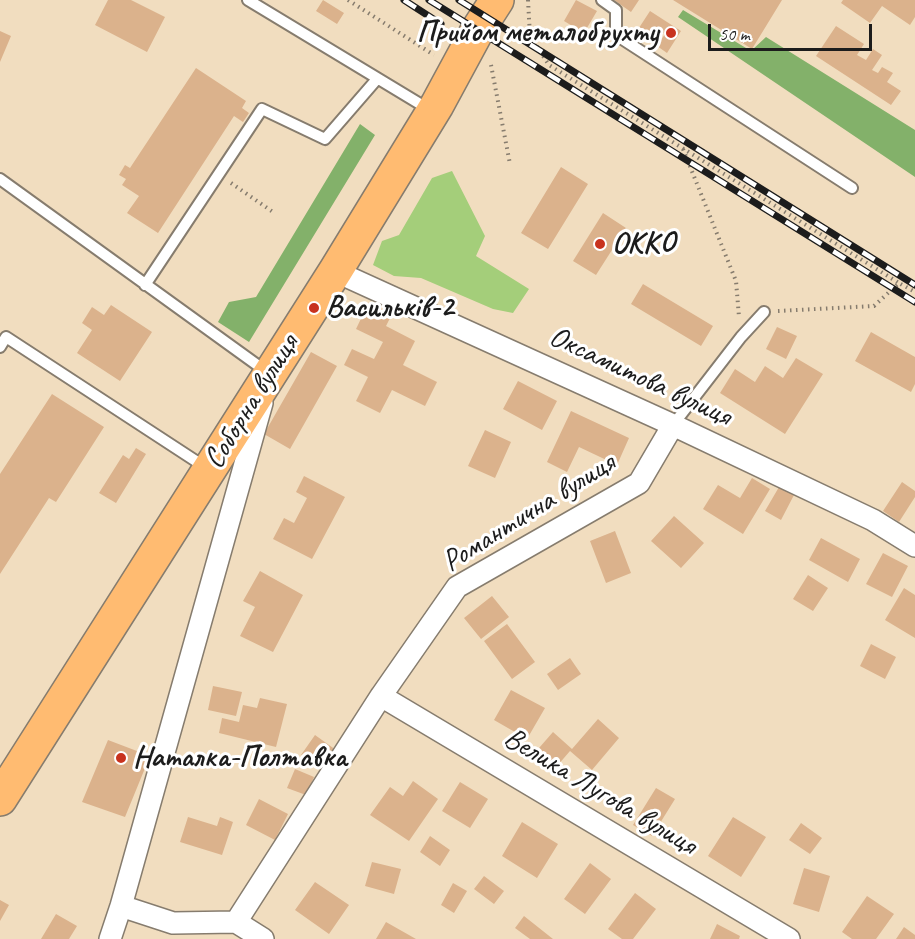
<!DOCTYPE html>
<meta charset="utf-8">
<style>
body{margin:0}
#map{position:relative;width:915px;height:939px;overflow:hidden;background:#f1ddbf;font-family:Caveat,sans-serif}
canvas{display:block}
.scale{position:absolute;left:708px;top:24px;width:164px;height:27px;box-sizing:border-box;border:3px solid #1c1c1c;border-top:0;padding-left:8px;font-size:18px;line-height:21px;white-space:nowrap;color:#1c1c1c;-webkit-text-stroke:4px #fff;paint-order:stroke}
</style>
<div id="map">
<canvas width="915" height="939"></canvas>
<div class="scale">50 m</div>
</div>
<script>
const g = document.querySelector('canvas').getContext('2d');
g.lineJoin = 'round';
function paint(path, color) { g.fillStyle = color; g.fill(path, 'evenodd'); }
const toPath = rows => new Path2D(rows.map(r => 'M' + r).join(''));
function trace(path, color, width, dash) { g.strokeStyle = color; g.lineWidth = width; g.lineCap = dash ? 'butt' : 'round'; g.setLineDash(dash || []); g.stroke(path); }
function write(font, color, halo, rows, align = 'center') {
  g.font = font + ' Caveat,sans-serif'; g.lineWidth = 6; g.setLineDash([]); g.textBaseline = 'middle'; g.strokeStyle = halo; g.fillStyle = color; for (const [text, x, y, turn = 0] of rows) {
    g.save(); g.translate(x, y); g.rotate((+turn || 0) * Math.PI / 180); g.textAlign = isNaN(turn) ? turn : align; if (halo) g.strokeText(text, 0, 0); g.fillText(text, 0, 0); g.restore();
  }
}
paint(toPath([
 [452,171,485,236,476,256,529,289,513,313,493,309,421,278,394,276,373,265,382,241,399,235,432,178]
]), '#a4ce7a');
paint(toPath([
 [683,10,751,51,766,37,915,130,915,177,678,17],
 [360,124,375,135,249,342,218,322,229,302,256,297]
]), '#83b16a');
paint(toPath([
 [108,0,131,0,165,17,147,52,95,25],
 [323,0,344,13,337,24,316,11],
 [576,0,597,11,584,33,564,21],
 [614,0,639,0,631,12],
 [673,0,782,0,752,49],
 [843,0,915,0,915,17,910,25,882,6,870,23,841,3],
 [650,11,681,31,667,53,657,46,665,34,655,28,646,42,635,34],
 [836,26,864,44,857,55,866,60,873,49,882,55,872,70,878,73,882,67,893,73,887,82,901,91,891,105,816,56],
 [0,31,11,36,0,62],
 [196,68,246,101,242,108,249,113,243,122,234,116,158,233,127,213,139,196,122,185,126,179,119,175,125,165,130,168],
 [561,167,588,184,548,249,521,233],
 [603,213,626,228,596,275,573,261],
 [643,284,713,326,701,346,631,304],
 [369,302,392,314,386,326,415,341,403,365,437,382,425,406,392,390,380,413,356,401,368,377,344,365,352,349,374,359,383,342,356,329],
 [111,305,152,332,120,381,77,353,92,330,82,323,92,307,104,315],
 [777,327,797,336,786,359,766,349],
 [871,332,915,357,915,384,911,392,855,361],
 [311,352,337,366,290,449,264,434],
 [796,358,823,374,785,434,720,393,735,369,755,382,765,366,783,378],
 [518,381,557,401,542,430,503,409],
 [52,394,104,427,56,502,49,498,0,574,0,474],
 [571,411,629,438,617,465,579,447,567,472,547,462],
 [485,430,511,442,495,478,468,466],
 [136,448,146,454,116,503,99,493,123,455,129,459],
 [304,476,345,497,312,559,273,539,284,518,294,523,307,498,296,492],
 [752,478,770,489,743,534,703,509,718,485,740,498],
 [902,482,915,491,915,497,899,522,883,511],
 [779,487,794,495,781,520,765,511],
 [674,516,704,543,681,568,651,541],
 [615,531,631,573,606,583,590,541],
 [821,538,860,559,848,582,809,560],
 [883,553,908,566,892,597,866,584],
 [260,571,303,595,273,652,240,636,255,607,243,601],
 [808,575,828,588,813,611,793,599],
 [904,588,915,595,915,638,885,620],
 [492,596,509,617,481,639,464,618],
 [507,624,535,662,512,679,484,641],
 [871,644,896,657,885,679,860,666],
 [570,658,581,674,558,690,547,674],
 [213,686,242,692,236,716,208,710],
 [511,690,545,708,527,739,494,720],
 [260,698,287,704,276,747,219,733,222,718,239,722,243,705,257,708],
 [598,719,619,738,592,770,570,751,551,773,532,756,553,732,572,749],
 [315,735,336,750,322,769,301,755],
 [108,740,150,756,125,817,82,802],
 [295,769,314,777,306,795,287,788],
 [413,781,438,799,409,841,370,815,390,787,403,796],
 [460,782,488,799,470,828,442,811],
 [656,788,675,799,652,836,633,825],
 [259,799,288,814,275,840,246,825],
 [188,817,217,826,220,817,233,822,222,855,180,842],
 [733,817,766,837,741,877,708,856],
 [522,822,558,844,537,878,502,856],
 [801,823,822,838,810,854,789,840],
 [430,836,450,850,440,866,420,852],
 [372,862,401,869,394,894,365,886],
 [590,863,611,879,585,914,564,899],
 [804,868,830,876,819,912,793,904],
 [484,876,504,891,494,904,474,889],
 [315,882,349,905,329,934,295,910],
 [453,883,467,891,454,913,441,905],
 [635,893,656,909,633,939,622,939,608,929],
 [867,896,894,914,876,939,852,939,842,932],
 [0,900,9,905,0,921],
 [56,914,77,926,69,939,41,939],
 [524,916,553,939,530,939,515,928],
 [386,922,416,939,376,939],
 [717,924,740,936,739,939,710,939],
 [904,927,915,935,915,939,896,939]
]), '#dbb28c');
const lane = toPath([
 [248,0,430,110],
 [602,0,616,10,616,35,852,188],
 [0,179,267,372],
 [145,285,262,109,325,139,377,79],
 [0,347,6,337,205,467],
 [673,425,741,337,764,312]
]);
const street = toPath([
 [336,270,350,278,673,425,873,520,915,546],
 [381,696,789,939],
 [121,906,173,923,236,922,263,939],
 [236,922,381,696,457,587,639,483,673,425],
 [110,939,121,906,262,403]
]);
const primary = toPath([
 [0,799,336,270,437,105,477,31,497,0]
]);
trace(lane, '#867c6e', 14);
trace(street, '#867c6e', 24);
trace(primary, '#867c6e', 36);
trace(toPath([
 [348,0,434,55],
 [528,0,530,36,549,65,899,283],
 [491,65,510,164],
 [683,149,736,281,739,317],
 [231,183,273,212],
 [778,311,874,306,899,283,915,292]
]), '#867c6e', 4, [1.5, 4.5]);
trace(lane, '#fff', 10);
trace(street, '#fff', 21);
trace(primary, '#ffbb71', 33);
const rail = toPath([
 [404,0,441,24],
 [429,0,915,302],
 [459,0,915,285]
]);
trace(rail, '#1c1c1c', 7);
trace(rail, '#fff', 4.5, [14]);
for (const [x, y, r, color] of [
 [671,33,6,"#c8321e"],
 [600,244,6,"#c8321e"],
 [314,308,6,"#c8321e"],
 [121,758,6,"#c8321e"]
]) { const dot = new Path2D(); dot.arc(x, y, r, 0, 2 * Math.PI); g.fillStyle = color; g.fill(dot); trace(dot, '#fff', 2); }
write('bold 30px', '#1c1c1c', '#fff', [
 ["Прийом металобрухту",659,33,"right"],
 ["ОККО",612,244],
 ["Васильків-2",326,308],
 ["Наталка-Полтавка",133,758]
], 'left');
write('30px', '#1c1c1c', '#fff', [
 ["Оксамитова вулиця",640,377,25],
 ["Соборна вулиця",252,402,-58],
 ["Романтична вулиця",529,513,-32],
 ["Велика Лугова вулиця",600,792,31]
]);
</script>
